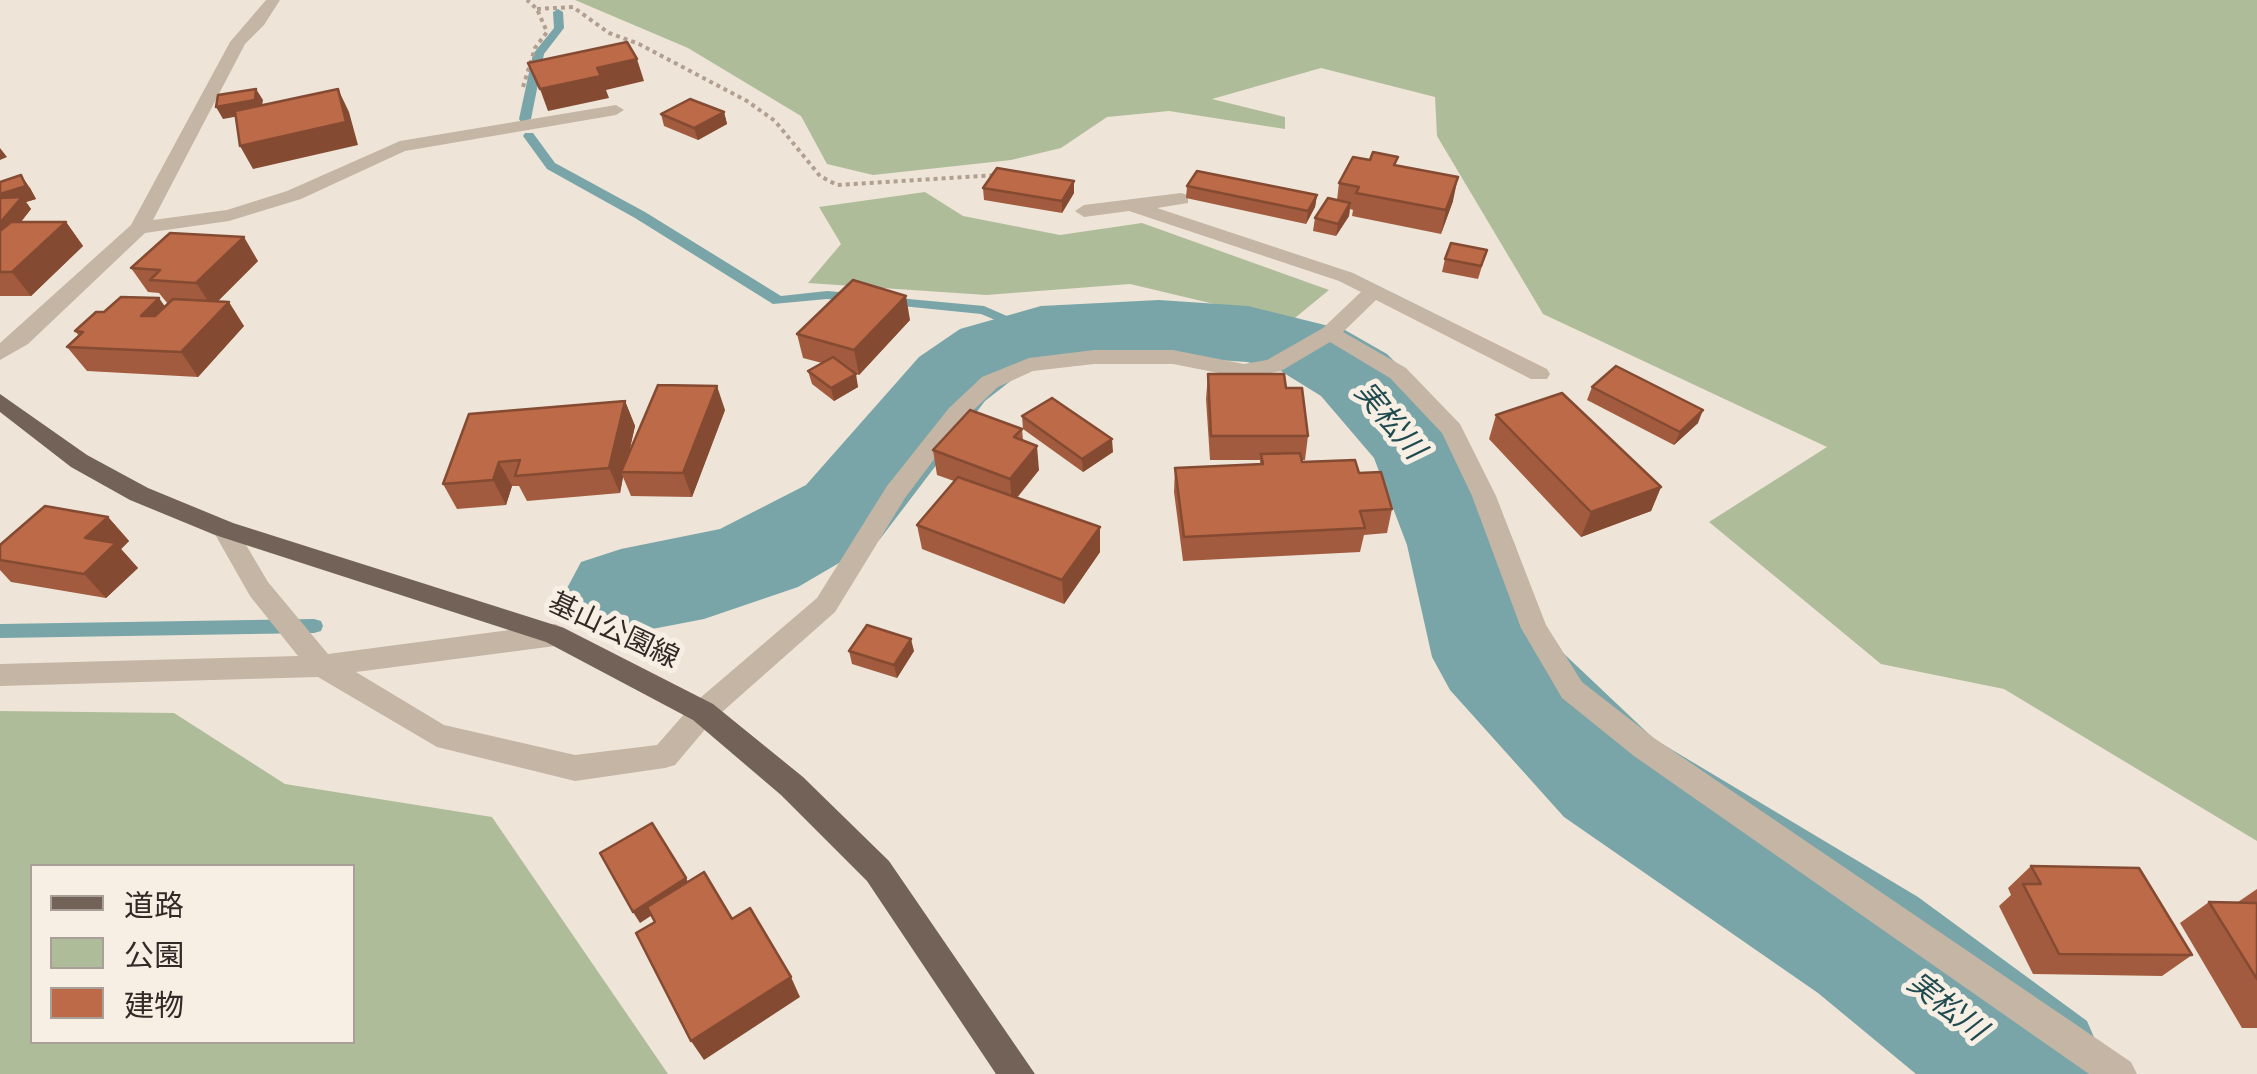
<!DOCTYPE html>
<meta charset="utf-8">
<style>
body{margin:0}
#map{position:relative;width:2257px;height:1074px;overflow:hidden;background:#eee5d8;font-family:Barlow,"Noto Sans JP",sans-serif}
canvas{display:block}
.legend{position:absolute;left:30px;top:864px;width:325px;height:180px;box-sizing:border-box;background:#f7efe4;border:2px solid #a8a098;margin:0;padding:12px 18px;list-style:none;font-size:30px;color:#322a26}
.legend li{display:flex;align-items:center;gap:20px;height:50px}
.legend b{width:50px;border:2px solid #a8a098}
</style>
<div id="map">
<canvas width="2257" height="1074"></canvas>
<ul class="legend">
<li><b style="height:12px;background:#736258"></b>道路</li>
<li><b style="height:28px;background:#afbc99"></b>公園</li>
<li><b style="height:28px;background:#bc6a48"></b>建物</li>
</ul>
</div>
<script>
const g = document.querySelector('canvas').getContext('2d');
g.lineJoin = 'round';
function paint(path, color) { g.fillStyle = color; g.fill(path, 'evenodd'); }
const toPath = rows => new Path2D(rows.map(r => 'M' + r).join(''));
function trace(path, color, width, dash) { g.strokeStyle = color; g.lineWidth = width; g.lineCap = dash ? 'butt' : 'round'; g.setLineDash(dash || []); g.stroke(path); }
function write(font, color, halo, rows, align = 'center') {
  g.font = font + ' Barlow,"Noto Sans JP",sans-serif'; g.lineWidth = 10; g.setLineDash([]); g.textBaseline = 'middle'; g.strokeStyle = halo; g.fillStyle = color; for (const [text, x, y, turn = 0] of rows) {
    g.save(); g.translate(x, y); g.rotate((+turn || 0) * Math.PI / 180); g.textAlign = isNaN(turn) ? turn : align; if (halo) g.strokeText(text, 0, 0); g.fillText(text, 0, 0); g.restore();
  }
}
paint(toPath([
 [575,0,2257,0,2257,841,2004,689,1881,664,1709,522,1827,447,1543,314,1437,136,1435,97,1321,68,1212,99,1285,117,1285,129,1169,111,1107,117,1061,148,1011,160,873,175,827,164,801,116,688,48],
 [925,192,963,216,1060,235,1142,223,1329,290,1290,322,1130,284,986,295,808,283,841,244,819,207],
 [0,711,174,713,285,784,492,817,668,1074,0,1074],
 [32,866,352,866,352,1042,32,1042]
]), '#afbc99');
paint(toPath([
 [558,9,563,12,564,28,544,54,531,119,521,122,519,119,533,54,554,28,553,12,558,9],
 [525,133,533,133,555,163,645,212,781,296,827,291,861,294,868,298,861,302,827,299,773,304,635,218,547,169,523,136,525,133],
 [887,297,984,306,1048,334,1046,337,1036,337,981,314,882,304,880,301,887,297],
 [314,619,321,621,323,626,321,631,314,633,0,638,0,624,314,619]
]), '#79a5a9');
paint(toPath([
 [1159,300,1248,306,1345,330,1387,354,1454,421,1469,445,1515,545,1542,633,1654,739,1918,897,2087,1021,2110,1074,1916,1074,1818,993,1564,817,1450,690,1432,657,1407,545,1374,458,1321,396,1279,370,1247,362,1159,356,1049,362,1026,369,985,401,880,539,798,587,704,619,621,635,581,622,565,592,581,562,621,549,720,529,806,485,919,357,960,329,1041,306,1159,300]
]), '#79a5a9');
trace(toPath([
 [537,9,573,7,609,33,639,44,747,101,775,121,820,176,837,185,996,175],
 [523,87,535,48,547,32,537,9,527,0]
]), '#b19f90', 4, [4, 4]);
paint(toPath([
 [266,0,280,0,264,25,245,44,153,220,227,210,287,191,400,141,616,105,624,110,616,115,405,151,301,199,229,221,145,233,28,344,0,360,0,343,131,225,230,42,266,0],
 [1181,193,1188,195,1188,203,1157,208,1353,273,1547,369,1550,374,1547,379,1531,379,1376,300,1343,332,1406,368,1460,424,1496,496,1546,625,1582,682,1654,738,2131,1062,2137,1074,2089,1074,1634,756,1562,698,1521,628,1472,496,1442,433,1390,378,1330,342,1281,371,1244,378,1173,364,1094,364,1033,371,998,387,965,418,905,498,835,612,713,720,675,765,665,768,575,781,437,747,318,677,0,686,0,664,298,656,250,596,212,529,215,523,224,520,233,523,268,582,328,654,555,624,564,628,568,635,564,642,555,646,356,672,444,725,575,755,657,745,693,704,817,598,887,486,949,408,982,377,1029,358,1094,350,1173,350,1244,364,1267,360,1323,328,1361,292,1339,281,1129,211,1084,217,1075,211,1084,205,1181,193]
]), '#c5b5a5');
paint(toPath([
 [0,394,87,455,148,488,233,523,564,628,713,704,803,777,889,861,1035,1074,996,1074,867,881,781,795,693,720,546,642,215,535,130,500,71,467,0,412,0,394]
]), '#736258');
paint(toPath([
 [724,112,727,124,698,140,664,126,661,114],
 [1396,166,1453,201,1441,234,1352,216,1353,210,1350,209,1349,216,1336,236,1313,231,1315,218,1337,200,1339,183],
 [0,182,30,188,36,199,26,202,31,209,21,222,66,222,83,246,31,296,0,296],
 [1187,186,1317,195,1315,207,1306,224,1186,198],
 [983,188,1074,193,1062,213,984,200],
 [1445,259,1483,263,1478,279,1442,272],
 [258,261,218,301,244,326,198,377,87,371,67,347,79,336,75,331,104,312,165,307,168,304,159,293,148,292,131,268],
 [910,320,859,375,854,373,858,387,834,401,812,384,808,371,822,363,803,358,797,334],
 [1208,374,1308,436,1305,460,1302,460,1302,462,1359,473,1392,509,1387,533,1364,535,1360,552,1183,561,1174,492,1175,468,1260,464,1260,460,1210,460,1206,399],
 [1592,387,1698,423,1674,445,1587,400],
 [625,401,635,426,628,455,725,410,692,497,631,496,623,477,620,493,527,501,519,486,512,486,506,505,457,509,443,484],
 [1496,415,1661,487,1651,511,1581,537,1489,439],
 [1022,416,1113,452,1083,472,1023,429],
 [1022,429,1023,440,1039,470,1017,498,1100,527,1100,552,1064,604,922,549,917,525,954,481,937,475,933,450],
 [108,517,129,541,121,549,138,568,106,598,11,582,0,570,0,545],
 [849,651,914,651,897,678,852,664],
 [2031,866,2192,955,2162,976,2033,974,1999,906,2011,895,2008,888],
 [2257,889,2257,1028,2242,1028,2180,923,2209,902,2238,902]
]), '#a25b3e');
paint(toPath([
 [637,59,644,81,606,90,609,98,548,111,540,89,597,68],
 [256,89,263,100,261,112,223,119,216,107],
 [338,89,349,112,358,145,253,169,240,146],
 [724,112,727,124,698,140,694,128],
 [0,148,7,157,0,160],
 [21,175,30,188,36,199,26,202,31,209,2,245,0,242,0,194],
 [1458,177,1453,201,1441,234,1446,210],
 [1074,181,1074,193,1062,213,1062,201],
 [1317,195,1315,207,1306,224,1308,211],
 [1350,203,1349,216,1336,236,1338,224],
 [66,222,83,246,31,296,12,272],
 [244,237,258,261,212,307,196,283],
 [906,296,910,320,859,375,854,350],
 [159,298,176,322,141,316],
 [229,302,244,326,198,377,181,352],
 [856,374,858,387,834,401,831,388],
 [717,386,725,410,692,497,683,473],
 [625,401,635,426,625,472,621,472,623,477,620,493,609,468],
 [1703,410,1698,423,1674,445,1680,432],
 [1112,439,1113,452,1083,472,1082,459],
 [1037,446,1039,470,1012,503,1010,479],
 [499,462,512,486,506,505,493,480],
 [1661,487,1651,511,1581,537,1591,512],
 [108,517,129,541,121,549,138,568,106,598,84,574,85,538],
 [1100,527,1100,552,1064,604,1062,580],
 [911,639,914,651,897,678,894,665],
 [686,878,692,889,640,923,633,912],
 [791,977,800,997,704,1060,691,1041]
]), '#844a32');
const building = toPath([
 [627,42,637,59,597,68,601,76,540,89,528,63,627,42],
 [256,89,255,100,216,107,218,95,256,89],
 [338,89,346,122,240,146,235,111,338,89],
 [690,99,724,112,694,128,661,114,690,99],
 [1373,152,1398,157,1394,165,1458,177,1446,210,1356,193,1359,187,1339,183,1353,157,1370,160,1373,152],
 [997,168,1074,181,1062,201,983,188,997,168],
 [1197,171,1317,195,1308,211,1187,186,1197,171],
 [21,175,26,186,0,194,0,182,21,175],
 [22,197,0,223,0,198,22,197],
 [1328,198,1350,203,1338,224,1315,218,1328,198],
 [11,222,66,222,12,272,0,272,0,231,11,222],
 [170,233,244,237,196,283,150,280,160,270,131,268,170,233],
 [1451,243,1487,250,1481,266,1445,259,1451,243],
 [853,280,906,296,854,350,797,334,853,280],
 [121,297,159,298,141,316,155,316,173,299,229,302,181,352,67,347,83,332,75,331,96,312,104,312,121,297],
 [833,357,856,374,831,388,808,371,833,357],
 [1616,366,1703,410,1680,432,1592,387,1616,366],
 [1208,374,1284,374,1286,388,1302,388,1308,436,1211,436,1208,374],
 [658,385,717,386,683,473,621,472,658,385],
 [1562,393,1661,487,1591,512,1496,415,1562,393],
 [1052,398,1112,439,1082,459,1022,416,1052,398],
 [625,401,609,468,515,476,520,460,499,462,493,480,443,484,469,414,625,401],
 [970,410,1022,429,1014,437,1037,446,1010,479,933,450,970,410],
 [1300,453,1302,462,1355,460,1359,473,1381,472,1392,509,1360,511,1365,528,1184,537,1175,468,1263,464,1261,454,1300,453],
 [958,477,1100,527,1062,580,917,525,958,477],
 [45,506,108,517,85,538,116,543,84,574,0,560,0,545,45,506],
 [867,625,911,639,894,665,849,651,867,625],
 [652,823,686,878,633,912,600,853,652,823],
 [2031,866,2139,868,2192,955,2059,954,2023,884,2041,884,2031,866],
 [704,872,732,919,750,908,791,977,691,1041,636,933,655,922,647,907,704,872],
 [2209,902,2257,903,2257,979,2209,902]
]);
paint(building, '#bc6a48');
trace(building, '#844a32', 2.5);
write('28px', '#322a26', '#f7efe4', [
 ["基山公園線",614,630,25]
]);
write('italic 30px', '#1f4a4f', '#f7efe4', [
 ["実松川",1390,420,50],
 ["実松川",1947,1006,38]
]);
</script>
